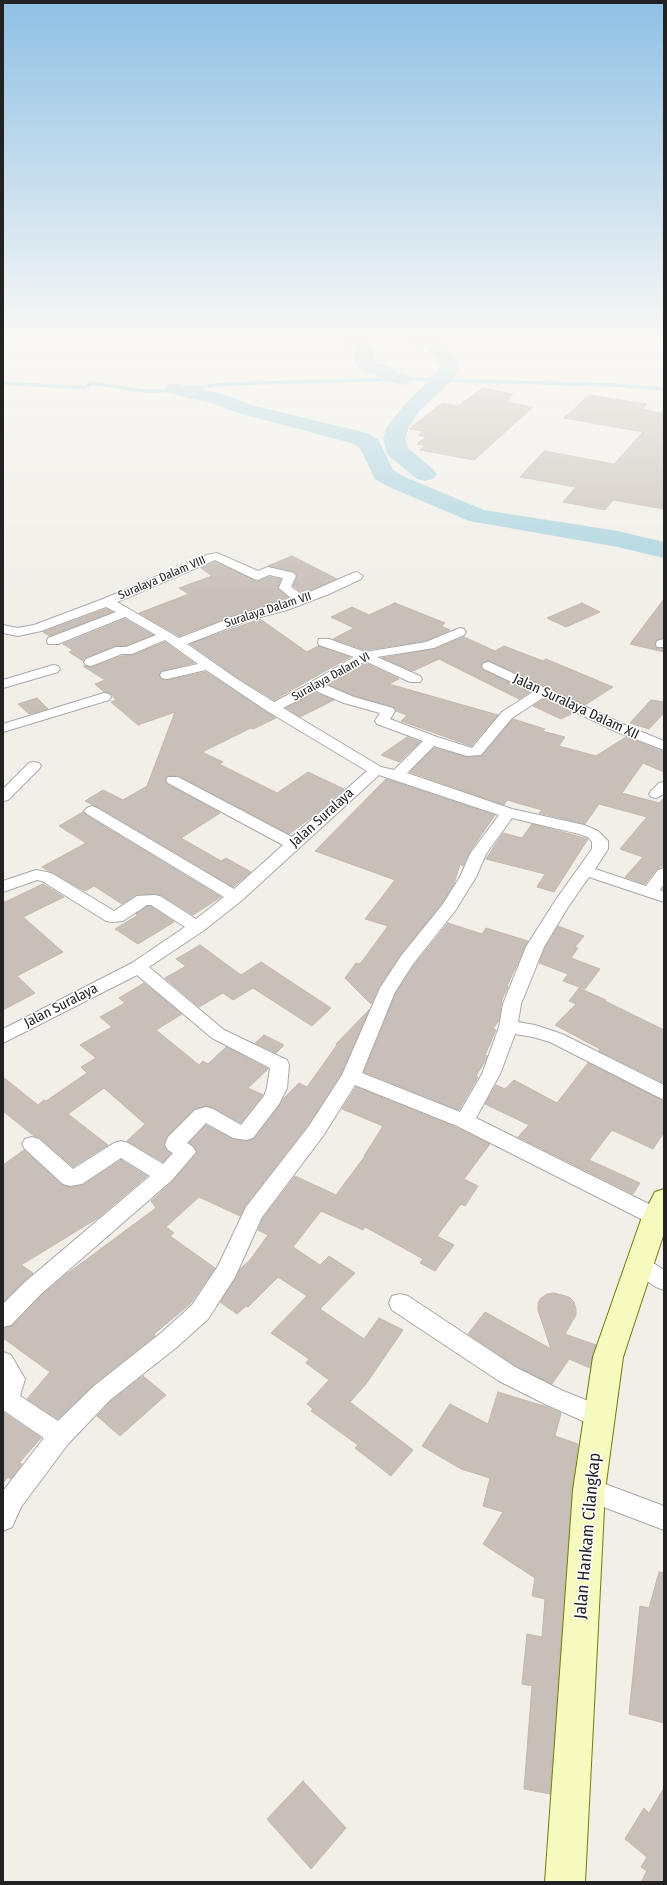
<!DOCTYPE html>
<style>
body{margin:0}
#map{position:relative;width:667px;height:1885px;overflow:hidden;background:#f2efe9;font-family:"Fira Sans Condensed",sans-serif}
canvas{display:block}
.frame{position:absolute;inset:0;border:4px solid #222;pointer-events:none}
</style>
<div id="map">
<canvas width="667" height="1885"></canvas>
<div class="frame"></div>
</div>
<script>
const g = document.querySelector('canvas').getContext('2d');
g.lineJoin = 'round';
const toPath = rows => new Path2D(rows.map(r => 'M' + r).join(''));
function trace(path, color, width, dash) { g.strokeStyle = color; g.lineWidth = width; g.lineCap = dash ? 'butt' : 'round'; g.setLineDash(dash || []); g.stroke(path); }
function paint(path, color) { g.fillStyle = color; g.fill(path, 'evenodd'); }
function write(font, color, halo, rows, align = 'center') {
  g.font = font + ' "Fira Sans Condensed",sans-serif'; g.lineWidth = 3; g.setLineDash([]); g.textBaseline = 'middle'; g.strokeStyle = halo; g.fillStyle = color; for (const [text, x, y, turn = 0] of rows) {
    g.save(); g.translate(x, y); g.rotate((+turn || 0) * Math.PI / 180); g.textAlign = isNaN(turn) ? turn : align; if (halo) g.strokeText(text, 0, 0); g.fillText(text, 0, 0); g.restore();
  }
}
trace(toPath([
 [3,383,84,388,91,383,144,391,162,391,227,384,401,379,613,385,664,389]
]), '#aad3df', 3.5);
paint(toPath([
 [341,339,365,339,371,342,376,353,374,358,376,363,389,366,395,371,408,375,411,379,408,383,401,385,381,379,375,374,362,371,355,363,355,349,343,343,341,339],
 [409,339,441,340,460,363,454,378,419,412,409,427,405,438,408,448,433,469,437,474,433,479,425,481,417,479,389,456,386,451,383,438,387,427,405,404,438,372,440,364,427,348,411,343,409,339],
 [175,383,227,395,252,405,367,433,378,439,393,470,405,477,484,510,618,531,664,542,664,558,618,547,469,521,389,487,375,479,360,448,351,443,238,413,214,404,168,393,165,389,168,385,175,383]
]), '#aad3df');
const building = toPath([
 [483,388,513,394,506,402,533,407,474,460,420,450,425,446,417,444,426,437,418,435,423,431,409,429,442,403,458,406,483,388],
 [589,395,647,404,642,409,661,413,664,409,664,509,613,500,605,510,563,502,576,487,520,477,544,451,614,464,643,432,564,418,589,395],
 [292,556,337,579,303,593,293,586,297,577,295,572,268,566,292,556],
 [215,562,254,580,259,581,269,577,281,579,278,588,289,598,240,613,179,636,139,613,189,594,179,588,212,576,201,568,215,562],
 [664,599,664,638,657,640,655,644,656,648,664,648,664,652,630,644,664,599],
 [395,603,445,623,441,626,450,630,426,641,365,650,333,639,354,628,331,617,352,607,369,615,395,603],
 [582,603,600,612,566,627,547,618,582,603],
 [106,609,112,612,50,636,43,632,106,609],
 [125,619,153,635,126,646,115,646,85,658,83,661,69,652,73,650,63,644,125,619],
 [260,619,307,652,318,646,350,657,274,700,238,678,190,644,260,619],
 [464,637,495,651,504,646,543,661,546,659,613,687,585,705,490,661,483,662,481,667,483,670,530,692,519,699,439,659,413,671,382,658,434,649,464,637],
 [165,642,194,663,162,671,159,674,161,679,167,680,206,672,276,718,253,729,251,728,202,752,223,762,219,764,277,793,308,772,344,789,312,817,289,834,179,776,167,776,165,781,167,784,220,813,181,838,221,861,226,858,251,872,233,887,98,807,85,801,103,790,123,800,147,786,175,712,138,725,111,702,116,700,110,693,104,692,95,684,105,680,83,666,92,667,122,656,133,655,165,642],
 [365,663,399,679,389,684,498,715,471,746,401,721,407,715,396,711,393,707,354,696,329,685,365,663],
 [316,693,334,700,300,717,286,708,316,693],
 [37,698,48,709,29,714,18,704,37,698],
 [544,699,573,713,561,719,533,706,544,699],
 [651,700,664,702,664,713,649,729,630,723,651,700],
 [513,719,545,729,542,731,565,737,559,746,596,756,626,737,664,752,664,772,643,763,622,793,659,803,664,798,664,865,657,869,645,884,625,877,643,857,620,849,647,817,599,804,585,824,539,813,542,810,507,800,504,805,410,772,434,748,467,757,481,756,513,719],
 [407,737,420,742,399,762,381,755,407,737],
 [386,779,495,815,469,853,463,866,460,864,454,884,442,903,400,955,379,987,371,1004,345,978,356,963,360,964,388,926,365,919,395,880,315,851,386,779],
 [83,812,86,815,221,897,193,915,161,895,154,894,136,895,122,904,94,886,85,891,42,867,86,843,59,826,83,812],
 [532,824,588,839,554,892,537,887,545,874,486,859,503,833,522,838,532,824],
 [43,884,64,897,23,917,63,952,17,976,35,993,3,1010,3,900,5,902,43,884],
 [147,906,151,906,174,922,138,944,115,929,138,915,136,914,147,906],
 [448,923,482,934,486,928,528,941,507,986,508,987,502,999,499,1020,493,1029,496,1030,485,1055,487,1056,485,1061,476,1076,478,1077,459,1110,364,1072,396,993,414,965,448,923],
 [558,926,584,936,575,947,578,948,571,958,600,969,585,989,563,981,568,974,539,963,545,948,558,926],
 [200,945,241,975,261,962,331,1008,312,1026,253,988,233,1000,223,993,199,1007,165,978,186,966,176,959,200,945],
 [144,983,182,1014,156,1030,199,1065,203,1061,208,1064,226,1047,268,1069,248,1088,263,1095,241,1123,213,1108,206,1106,194,1109,167,1136,164,1146,171,1153,163,1162,127,1141,145,1124,104,1088,68,1114,108,1145,73,1167,40,1138,34,1136,3,1111,3,1077,38,1105,44,1100,46,1101,87,1073,81,1067,96,1058,80,1045,112,1027,100,1017,125,1003,119,998,144,983],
 [579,988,606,1000,605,1001,664,1030,664,1083,599,1051,600,1049,555,1025,576,1004,569,1001,579,988],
 [369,1010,341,1074,308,1125,245,1206,240,1216,199,1197,166,1227,174,1233,170,1236,215,1268,191,1303,154,1334,155,1336,93,1385,58,1419,27,1399,50,1372,3,1338,3,1328,12,1326,42,1295,64,1276,156,1208,151,1201,173,1181,197,1153,194,1146,189,1143,206,1125,233,1139,246,1141,254,1139,284,1098,299,1083,307,1087,337,1045,336,1044,369,1010],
 [264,1035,284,1045,276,1053,255,1043,264,1035],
 [588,1063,664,1101,664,1132,653,1149,612,1130,589,1160,640,1183,633,1194,518,1137,529,1125,485,1104,496,1085,505,1089,514,1080,557,1103,588,1063],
 [356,1087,453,1126,490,1144,464,1179,478,1186,465,1206,461,1204,437,1236,454,1245,435,1271,420,1263,423,1259,398,1245,365,1227,363,1230,321,1211,293,1247,320,1265,329,1256,355,1273,320,1309,364,1339,379,1318,403,1330,366,1384,350,1402,413,1450,391,1476,355,1448,358,1445,311,1411,313,1409,307,1404,329,1380,306,1363,309,1359,271,1333,307,1296,278,1277,248,1307,246,1306,237,1314,220,1302,240,1269,250,1260,268,1235,258,1230,263,1218,295,1176,336,1195,365,1156,364,1156,383,1126,342,1109,356,1087],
 [24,1150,62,1185,70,1187,83,1185,121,1160,147,1176,98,1218,21,1265,33,1273,3,1302,3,1165,24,1150],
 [554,1293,569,1297,574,1302,576,1309,576,1315,565,1334,596,1345,590,1368,569,1359,552,1384,516,1366,468,1334,485,1312,551,1349,538,1310,538,1303,541,1298,547,1294,554,1293],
 [143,1376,166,1395,120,1436,97,1416,111,1401,143,1376],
 [498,1392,547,1407,561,1413,555,1436,578,1444,572,1490,550,1794,524,1789,532,1686,522,1684,527,1634,542,1637,545,1599,532,1596,535,1578,483,1544,503,1512,483,1506,490,1478,461,1469,422,1446,450,1404,488,1424,498,1392],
 [3,1412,41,1438,19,1463,22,1464,11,1479,8,1477,3,1483,3,1412],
 [659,1572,664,1573,664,1723,629,1714,640,1606,649,1608,659,1572],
 [303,1781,346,1828,311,1869,267,1819,303,1781],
 [664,1788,664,1882,641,1882,647,1871,641,1867,647,1857,625,1839,644,1808,649,1813,664,1788]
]);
paint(building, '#c7bfb8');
trace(building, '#c4b6ab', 1);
const street = toPath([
 [217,553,258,571,268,567,294,573,296,576,291,587,303,595,353,573,357,572,363,576,361,579,329,594,287,610,249,620,187,644,237,679,274,702,303,687,354,657,319,645,318,642,319,639,329,639,365,652,426,642,460,628,464,629,466,632,464,635,434,648,377,657,420,676,422,679,420,682,410,682,365,661,326,685,354,697,393,708,395,711,390,719,437,737,472,748,502,712,533,692,484,669,482,666,484,663,489,662,627,726,664,741,664,750,617,732,544,697,512,718,481,755,467,756,434,746,407,773,512,809,584,825,598,831,608,841,608,849,595,869,646,886,658,870,664,868,664,884,660,890,664,892,664,902,589,877,568,907,544,947,521,1004,518,1022,535,1025,562,1034,664,1085,664,1100,550,1042,533,1037,515,1034,500,1074,476,1118,663,1211,664,1222,656,1225,649,1223,457,1126,355,1085,323,1136,262,1217,235,1277,208,1319,177,1347,110,1400,68,1444,21,1507,12,1527,3,1531,3,1491,44,1438,3,1410,3,1352,11,1355,25,1379,20,1396,58,1421,94,1386,161,1333,192,1305,218,1266,246,1207,309,1126,342,1075,380,988,401,956,443,904,460,877,470,854,499,815,379,775,241,901,203,931,149,967,224,1030,287,1060,289,1065,287,1088,279,1104,253,1138,246,1140,233,1138,206,1123,187,1143,193,1147,196,1152,172,1180,41,1294,11,1325,3,1327,3,1304,25,1282,150,1176,121,1158,82,1184,70,1186,63,1184,25,1149,22,1144,25,1139,32,1137,39,1139,73,1169,114,1143,121,1141,128,1143,163,1164,173,1153,168,1150,165,1145,168,1137,195,1110,206,1107,213,1109,241,1125,264,1096,267,1088,270,1068,212,1038,137,975,3,1043,3,1029,132,963,185,927,151,905,147,905,123,921,112,922,106,921,42,881,37,880,3,892,3,881,36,870,47,872,53,874,114,911,137,896,154,895,160,896,196,919,224,897,87,814,84,811,87,808,92,806,97,808,234,889,283,845,168,783,166,780,168,777,178,777,292,837,367,771,267,711,206,670,167,679,162,678,160,675,162,672,198,664,165,640,132,654,122,654,91,666,86,665,84,662,86,659,116,647,126,647,156,635,125,617,58,644,48,644,47,641,48,638,116,612,106,607,41,631,18,636,3,633,3,625,18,628,34,625,103,599,207,555,217,553],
 [215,560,254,579,258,580,269,575,283,578,279,588,292,599,241,614,179,638,117,602,215,560],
 [316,691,344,703,380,713,375,721,377,724,423,741,394,770,381,767,283,708,316,691],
 [512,818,579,834,588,837,592,842,592,849,555,901,526,947,503,1004,499,1027,482,1074,460,1112,362,1073,395,992,413,964,455,911,476,877,486,854,512,818],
 [664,639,664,647,657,647,656,644,657,641,664,639],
 [53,665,58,666,60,669,58,672,3,688,3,680,53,665],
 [104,693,109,694,111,697,109,700,3,732,3,724,104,693],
 [34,762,39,763,41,766,39,769,8,800,3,801,3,789,29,763,34,762],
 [664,782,664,794,656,798,651,797,649,794,651,791,659,783,664,782],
 [639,1256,647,1259,664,1270,664,1290,656,1287,631,1271,628,1265,631,1259,639,1256],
 [400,1294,408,1296,515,1367,561,1390,608,1409,612,1417,608,1425,600,1428,592,1425,545,1404,499,1381,392,1310,389,1303,392,1296,400,1294],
 [589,1478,664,1506,664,1530,580,1498,577,1490,580,1482,589,1478]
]);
const secondary = toPath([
 [664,1189,664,1233,623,1357,605,1490,585,1882,545,1882,573,1490,593,1357,642,1217,655,1192,664,1189]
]);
trace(street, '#a9a9a9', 2);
trace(secondary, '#707d05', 2);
paint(street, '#fff');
paint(secondary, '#f7fabf');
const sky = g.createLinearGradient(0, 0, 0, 603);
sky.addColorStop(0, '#8fc0e4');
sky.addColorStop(0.56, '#f9f8f5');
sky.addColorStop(1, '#f9f8f500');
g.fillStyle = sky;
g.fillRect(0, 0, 667, 603);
write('12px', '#222', '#fff', [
 ["Suralaya Dalam VIII",162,578,-23],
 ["Suralaya Dalam VII",268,610,-18],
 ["Suralaya Dalam VI",331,677,-29]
]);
write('14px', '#222', '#fff', [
 ["Jalan Suralaya Dalam XII",576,707,25],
 ["Jalan Suralaya",322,818,-42],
 ["Jalan Suralaya",61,1006,-27]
]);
write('17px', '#222', '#fff', [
 ["Jalan Hankam Cilangkap",588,1536,-85]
]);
</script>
